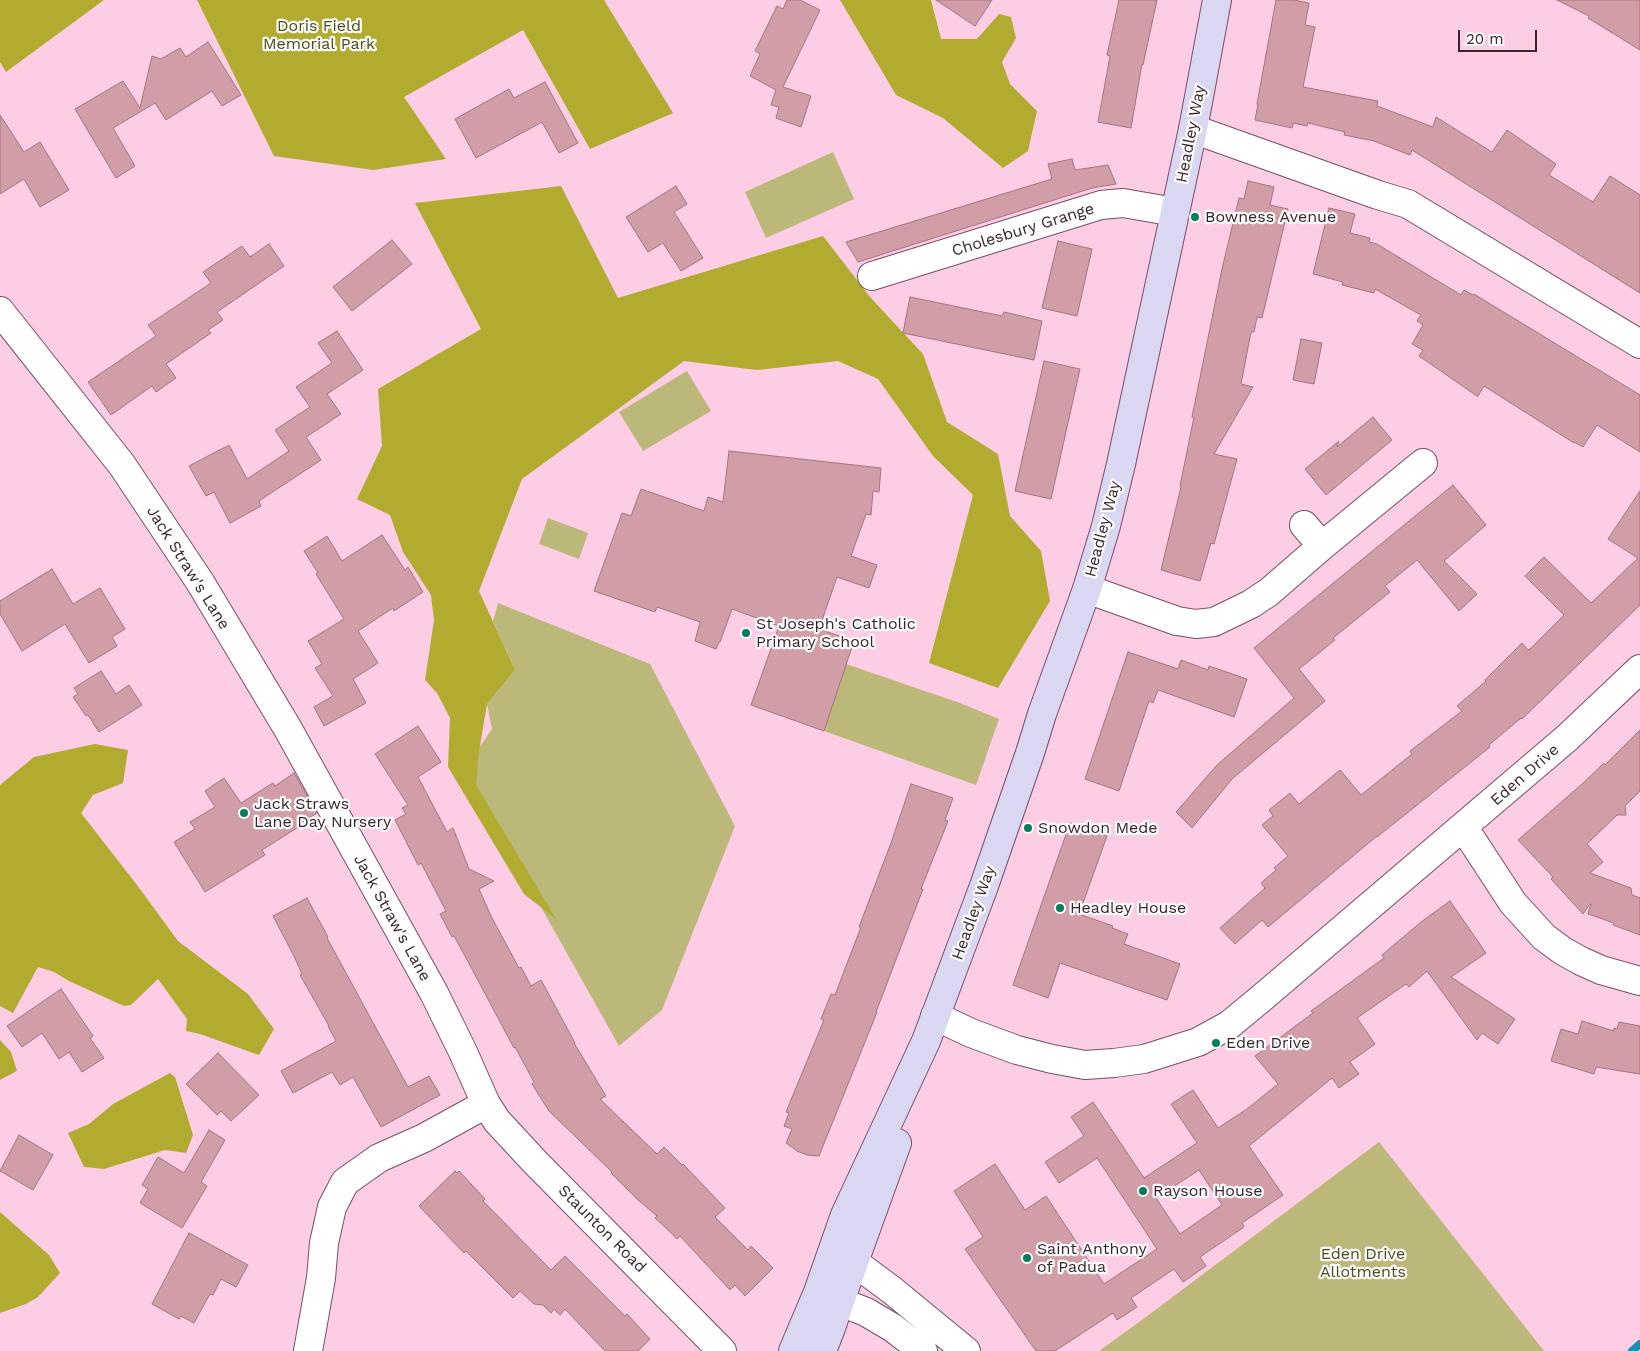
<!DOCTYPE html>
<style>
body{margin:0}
#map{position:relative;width:1640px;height:1351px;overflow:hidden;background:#fccde5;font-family:"Work Sans",sans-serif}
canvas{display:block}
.scale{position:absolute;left:1458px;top:30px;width:79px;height:22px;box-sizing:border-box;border:2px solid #37252e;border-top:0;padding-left:6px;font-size:15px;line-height:18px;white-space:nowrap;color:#37252e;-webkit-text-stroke:4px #fdfdfd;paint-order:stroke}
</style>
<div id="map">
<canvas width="1640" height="1351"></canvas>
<div class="scale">20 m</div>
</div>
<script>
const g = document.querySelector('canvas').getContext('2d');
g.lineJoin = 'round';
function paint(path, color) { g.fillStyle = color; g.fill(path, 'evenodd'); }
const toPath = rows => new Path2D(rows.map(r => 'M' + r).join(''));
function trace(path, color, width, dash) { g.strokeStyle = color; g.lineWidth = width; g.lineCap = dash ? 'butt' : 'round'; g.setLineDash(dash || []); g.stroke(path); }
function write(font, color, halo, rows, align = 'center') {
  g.font = font + ' "Work Sans",sans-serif'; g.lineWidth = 4.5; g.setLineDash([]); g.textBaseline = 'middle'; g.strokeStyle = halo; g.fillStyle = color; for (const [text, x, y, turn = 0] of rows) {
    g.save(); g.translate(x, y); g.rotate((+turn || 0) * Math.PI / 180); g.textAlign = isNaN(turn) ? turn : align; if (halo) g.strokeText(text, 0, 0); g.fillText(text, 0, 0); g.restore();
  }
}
paint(toPath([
 [833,152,854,199,766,238,745,192],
 [687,371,711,411,643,451,619,412],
 [548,518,588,533,579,559,539,544],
 [498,603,650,664,735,826,662,1010,619,1046,464,770,492,729,487,704,515,670,493,621],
 [846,664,960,703,999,719,976,785,824,731],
 [1379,1142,1544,1351,1099,1351,1146,1317]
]), '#bbb879');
paint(toPath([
 [0,0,104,0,6,72,0,62],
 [197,0,604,0,673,113,590,149,523,30,404,97,446,159,373,170,274,156],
 [840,0,931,0,941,39,977,39,999,14,1011,17,1016,38,1002,62,1010,84,1037,111,1028,151,1003,168,943,118,896,95],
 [561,186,618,298,823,236,870,297,923,354,947,422,998,454,1010,516,1041,551,1050,601,998,688,929,663,973,495,933,456,878,379,838,361,757,370,684,361,522,479,479,591,515,670,487,704,478,758,476,785,556,919,524,894,448,767,450,718,437,693,425,680,434,620,431,595,403,552,390,515,357,499,382,446,378,389,481,329,415,203],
 [95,744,128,750,123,783,93,795,81,813,137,885,178,941,248,994,274,1029,259,1055,200,1034,186,1031,187,1019,158,979,131,1005,124,1006,69,981,54,972,38,967,13,1013,0,1006,0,785,34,757],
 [0,1040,11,1052,17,1071,0,1080],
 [170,1073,175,1077,193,1135,186,1153,165,1150,104,1169,84,1167,68,1133,89,1124,113,1104],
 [0,1212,49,1255,60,1273,38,1297,26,1304,0,1313]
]), '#b1ab30');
trace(toPath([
 [1632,1351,1640,1344]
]), '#1a8fb5', 8);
const building = toPath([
 [787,0,800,0,820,10,783,87,811,96,801,127,776,118,779,107,771,105,776,90,750,76,760,54,755,51,777,6,783,9,787,0],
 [936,0,992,0,975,26,936,0],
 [1119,0,1157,0,1143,65,1142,64,1131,128,1098,122,1110,56,1107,55,1119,0],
 [1276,0,1294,0,1309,3,1305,25,1315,27,1303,87,1378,101,1377,106,1433,127,1436,117,1492,152,1507,130,1556,164,1549,175,1593,202,1610,176,1640,195,1640,293,1412,150,1410,155,1374,141,1344,135,1345,132,1308,123,1307,126,1293,123,1292,128,1255,120,1258,104,1257,104,1276,0],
 [1557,0,1640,0,1640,50,1588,18,1589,16,1557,0],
 [208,42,241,95,222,106,212,91,166,120,155,103,113,128,135,166,116,178,75,109,123,81,140,108,152,56,161,59,180,48,186,57,208,42],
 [545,82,578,143,559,153,542,122,476,158,455,119,509,89,514,98,545,82],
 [0,115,24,152,40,142,69,190,40,207,24,179,0,194,0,115],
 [1072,159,1075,170,1108,165,1116,184,1092,188,858,262,846,242,1052,179,1048,164,1072,159],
 [1248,181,1274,187,1270,205,1288,209,1262,318,1257,317,1254,332,1251,332,1241,384,1253,387,1214,454,1237,459,1214,544,1211,543,1200,581,1161,570,1181,487,1180,486,1194,417,1192,417,1222,269,1239,198,1244,199,1248,181],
 [676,186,687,204,674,212,703,258,681,271,663,243,648,252,626,217,676,186],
 [1329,208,1355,214,1350,233,1370,238,1369,242,1377,244,1461,295,1464,290,1473,295,1474,294,1640,395,1640,452,1597,425,1583,447,1574,442,1574,443,1484,386,1478,396,1477,396,1419,356,1423,350,1412,344,1423,325,1417,321,1421,315,1375,289,1374,293,1342,285,1343,282,1313,274,1329,208],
 [392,240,412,264,352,311,333,287,392,240],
 [1058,241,1092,249,1077,316,1042,308,1058,241],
 [269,244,284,266,217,312,223,320,208,330,211,333,166,364,176,378,156,392,152,386,111,415,88,382,156,336,148,325,211,283,203,272,242,246,250,257,269,244],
 [910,297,1002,316,1004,312,1042,321,1034,360,903,333,910,297],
 [337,331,363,370,327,394,341,414,306,437,321,460,259,501,261,506,230,523,214,492,206,496,189,466,229,445,247,479,289,451,275,430,310,407,296,387,332,363,318,343,337,331],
 [1301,339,1322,343,1314,384,1293,380,1301,339],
 [1044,361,1080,369,1051,499,1015,491,1044,361],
 [1373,417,1392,440,1326,495,1305,469,1339,441,1337,447,1373,417],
 [729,451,881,468,879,492,873,491,871,515,866,514,851,556,877,565,869,588,837,577,819,629,854,641,824,731,751,705,779,626,732,609,720,642,719,642,716,649,695,641,700,622,657,607,655,612,594,591,622,513,631,516,641,489,704,511,708,497,723,502,729,451],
 [1453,485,1486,525,1444,561,1477,594,1459,611,1417,560,1385,586,1390,592,1333,638,1335,640,1299,669,1325,701,1232,779,1192,828,1176,812,1217,765,1294,698,1254,648,1453,485],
 [1640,491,1640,605,1522,719,1521,718,1489,745,1490,747,1377,837,1377,836,1268,927,1262,920,1235,944,1220,928,1265,888,1261,883,1276,870,1274,868,1288,856,1262,825,1273,816,1269,810,1290,793,1299,804,1340,770,1361,795,1412,754,1410,751,1462,711,1457,706,1486,681,1485,680,1522,643,1528,650,1531,648,1564,615,1525,576,1544,557,1591,603,1638,558,1608,539,1640,491],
 [382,535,405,570,408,567,423,592,394,611,393,608,358,631,378,663,353,679,366,703,324,726,314,707,333,696,315,668,322,664,308,641,344,619,316,574,318,573,304,551,327,536,342,561,382,535],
 [52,569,73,604,100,588,125,629,112,637,117,646,89,663,65,624,22,651,0,614,0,601,52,569],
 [1128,652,1178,669,1181,660,1208,670,1209,666,1247,679,1234,717,1158,690,1153,703,1149,701,1119,791,1085,779,1128,652],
 [101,671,116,694,129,685,142,705,99,732,88,715,86,716,73,697,78,694,74,688,101,671],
 [418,726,441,762,418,777,447,832,453,828,469,869,494,881,479,889,491,916,519,968,521,967,531,986,541,980,575,1043,574,1043,606,1096,600,1099,657,1154,664,1147,682,1165,683,1164,725,1208,715,1217,748,1250,751,1246,773,1268,745,1296,735,1285,730,1290,680,1236,677,1239,666,1228,655,1218,657,1216,637,1199,611,1173,612,1172,549,1111,532,1084,534,1082,515,1047,514,1048,465,956,454,936,452,937,440,914,446,911,421,863,418,865,395,820,406,814,402,808,408,805,375,754,418,726],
 [1640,730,1640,791,1625,806,1626,815,1617,815,1587,844,1603,862,1590,873,1631,888,1632,895,1640,898,1640,935,1613,925,1614,923,1588,914,1591,904,1590,904,1583,914,1551,879,1553,877,1518,840,1582,784,1604,763,1605,765,1640,730],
 [294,773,317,813,299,824,300,826,262,850,265,855,205,892,174,842,195,829,190,822,215,807,205,791,224,778,241,803,273,783,275,786,294,773],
 [911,784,953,798,945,820,948,821,921,889,923,889,876,1012,877,1012,819,1156,807,1155,797,1151,786,1143,792,1129,784,1126,789,1113,786,1112,824,1020,821,1019,831,994,835,995,861,927,859,927,891,843,911,784],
 [1070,823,1107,836,1079,914,1113,926,1112,928,1128,934,1124,944,1180,964,1167,1000,1060,963,1048,998,1013,985,1070,823],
 [307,898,328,937,327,938,408,1087,429,1076,440,1095,381,1127,353,1077,340,1085,332,1072,293,1093,281,1071,336,1041,328,1026,329,1026,300,975,302,974,294,956,273,916,307,898],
 [1450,901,1486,953,1451,977,1515,1019,1498,1044,1482,1033,1477,1040,1427,971,1409,987,1406,984,1357,1018,1375,1044,1350,1062,1359,1074,1339,1088,1332,1078,1249,1146,1283,1195,1242,1223,1244,1227,1200,1257,1206,1266,1183,1282,1174,1269,1131,1298,1137,1307,1117,1320,1113,1313,1055,1351,1036,1351,965,1249,983,1237,954,1191,995,1164,1025,1210,1046,1196,1104,1284,1157,1249,1097,1158,1059,1183,1045,1162,1084,1136,1071,1117,1093,1102,1144,1178,1197,1143,1171,1104,1193,1090,1218,1128,1247,1109,1278,1084,1255,1056,1313,1013,1311,1011,1384,958,1382,955,1421,922,1450,901],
 [1199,1170,1222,1205,1180,1234,1156,1198,1199,1170],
 [61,989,93,1036,90,1038,104,1058,82,1072,69,1052,59,1059,42,1033,22,1047,7,1026,61,989],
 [1582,1021,1614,1031,1614,1028,1617,1029,1619,1022,1640,1026,1640,1074,1596,1067,1594,1074,1551,1061,1561,1029,1578,1034,1582,1021],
 [218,1053,259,1095,231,1121,221,1111,217,1115,186,1084,218,1053],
 [209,1130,225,1140,201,1182,207,1186,182,1228,140,1203,148,1189,142,1185,158,1157,184,1173,209,1130],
 [19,1135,53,1155,33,1190,0,1171,19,1135],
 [455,1171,457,1173,459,1171,485,1199,483,1201,551,1270,565,1256,625,1316,627,1314,650,1339,638,1351,605,1351,565,1309,560,1315,554,1309,551,1313,543,1305,534,1304,520,1291,513,1298,466,1251,464,1253,419,1206,455,1171],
 [189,1233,248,1265,236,1287,221,1279,213,1295,210,1294,194,1323,181,1316,179,1319,152,1304,189,1233]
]);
paint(building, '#d19ea7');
trace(building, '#a4747d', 1);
const minor = toPath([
 [1193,129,1378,195,1408,204,1640,344],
 [872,276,1101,205,1123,203,1175,212],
 [0,311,122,465,200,582,288,729,434,993,463,1052,486,1104,497,1121,535,1162,722,1351],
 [1304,525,1322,546],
 [1087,589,1177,621,1196,624,1214,622,1251,604,1269,592,1322,546,1423,463],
 [1464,828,1513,903,1544,937,1563,951,1581,961,1601,970,1640,981],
 [935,1016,971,1033,1017,1050,1052,1059,1085,1065,1114,1063,1144,1059,1198,1042,1229,1025,1264,996,1567,738,1640,669],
 [308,1351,321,1278,324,1243,332,1207,345,1182,379,1158,424,1138,486,1104]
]);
const tertiary = toPath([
 [833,1253,854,1262,893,1291,966,1351],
 [818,1293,866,1312,893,1328,923,1351]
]);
const secondary = toPath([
 [793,1351,818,1292,845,1215,926,1041,984,886,1030,753,1042,714,1087,589,1106,526,1121,464,1193,129,1217,0],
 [822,1351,831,1328,840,1301,897,1143]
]);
trace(minor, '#764f64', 30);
trace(tertiary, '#764f64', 30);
trace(secondary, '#764f64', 30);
trace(minor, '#fff', 28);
trace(tertiary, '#fff', 28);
trace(secondary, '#dad7f3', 28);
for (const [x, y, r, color] of [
 [1195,217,5,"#017e5d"],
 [746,633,5,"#017e5d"],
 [244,813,5,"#017e5d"],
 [1028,828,5,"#017e5d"],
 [1060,908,5,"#017e5d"],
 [1216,1043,5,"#017e5d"],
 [1143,1191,5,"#017e5d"],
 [1027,1258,5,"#017e5d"]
]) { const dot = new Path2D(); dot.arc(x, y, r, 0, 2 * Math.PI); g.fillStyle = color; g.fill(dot); trace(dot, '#fdfdfd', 2); }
write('16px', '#4d4b1b', '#fdfdfd', [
 ["Doris Field",319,26],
 ["Memorial Park",319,44],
 ["Eden Drive",1363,1254],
 ["Allotments",1363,1272]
]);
write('16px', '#37252e', '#fdfdfd', [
 ["Headley Way",1191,134,-79],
 ["Cholesbury Grange",1023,230,-17],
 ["Headley Way",1103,529,-75],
 ["Jack Straw's Lane",188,568,58],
 ["Eden Drive",1525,775,-41],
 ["Headley Way",974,913,-70],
 ["Jack Straw's Lane",392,918,61],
 ["Staunton Road",602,1229,45]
]);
write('16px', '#37252e', '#fdfdfd', [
 ["Bowness Avenue",1205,217],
 ["St Joseph's Catholic",756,624],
 ["Primary School",756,642],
 ["Jack Straws",254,804],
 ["Lane Day Nursery",254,822],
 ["Snowdon Mede",1038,828],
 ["Headley House",1070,908],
 ["Eden Drive",1226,1043],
 ["Rayson House",1153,1191],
 ["Saint Anthony",1037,1249],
 ["of Padua",1037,1267]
], 'left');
</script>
